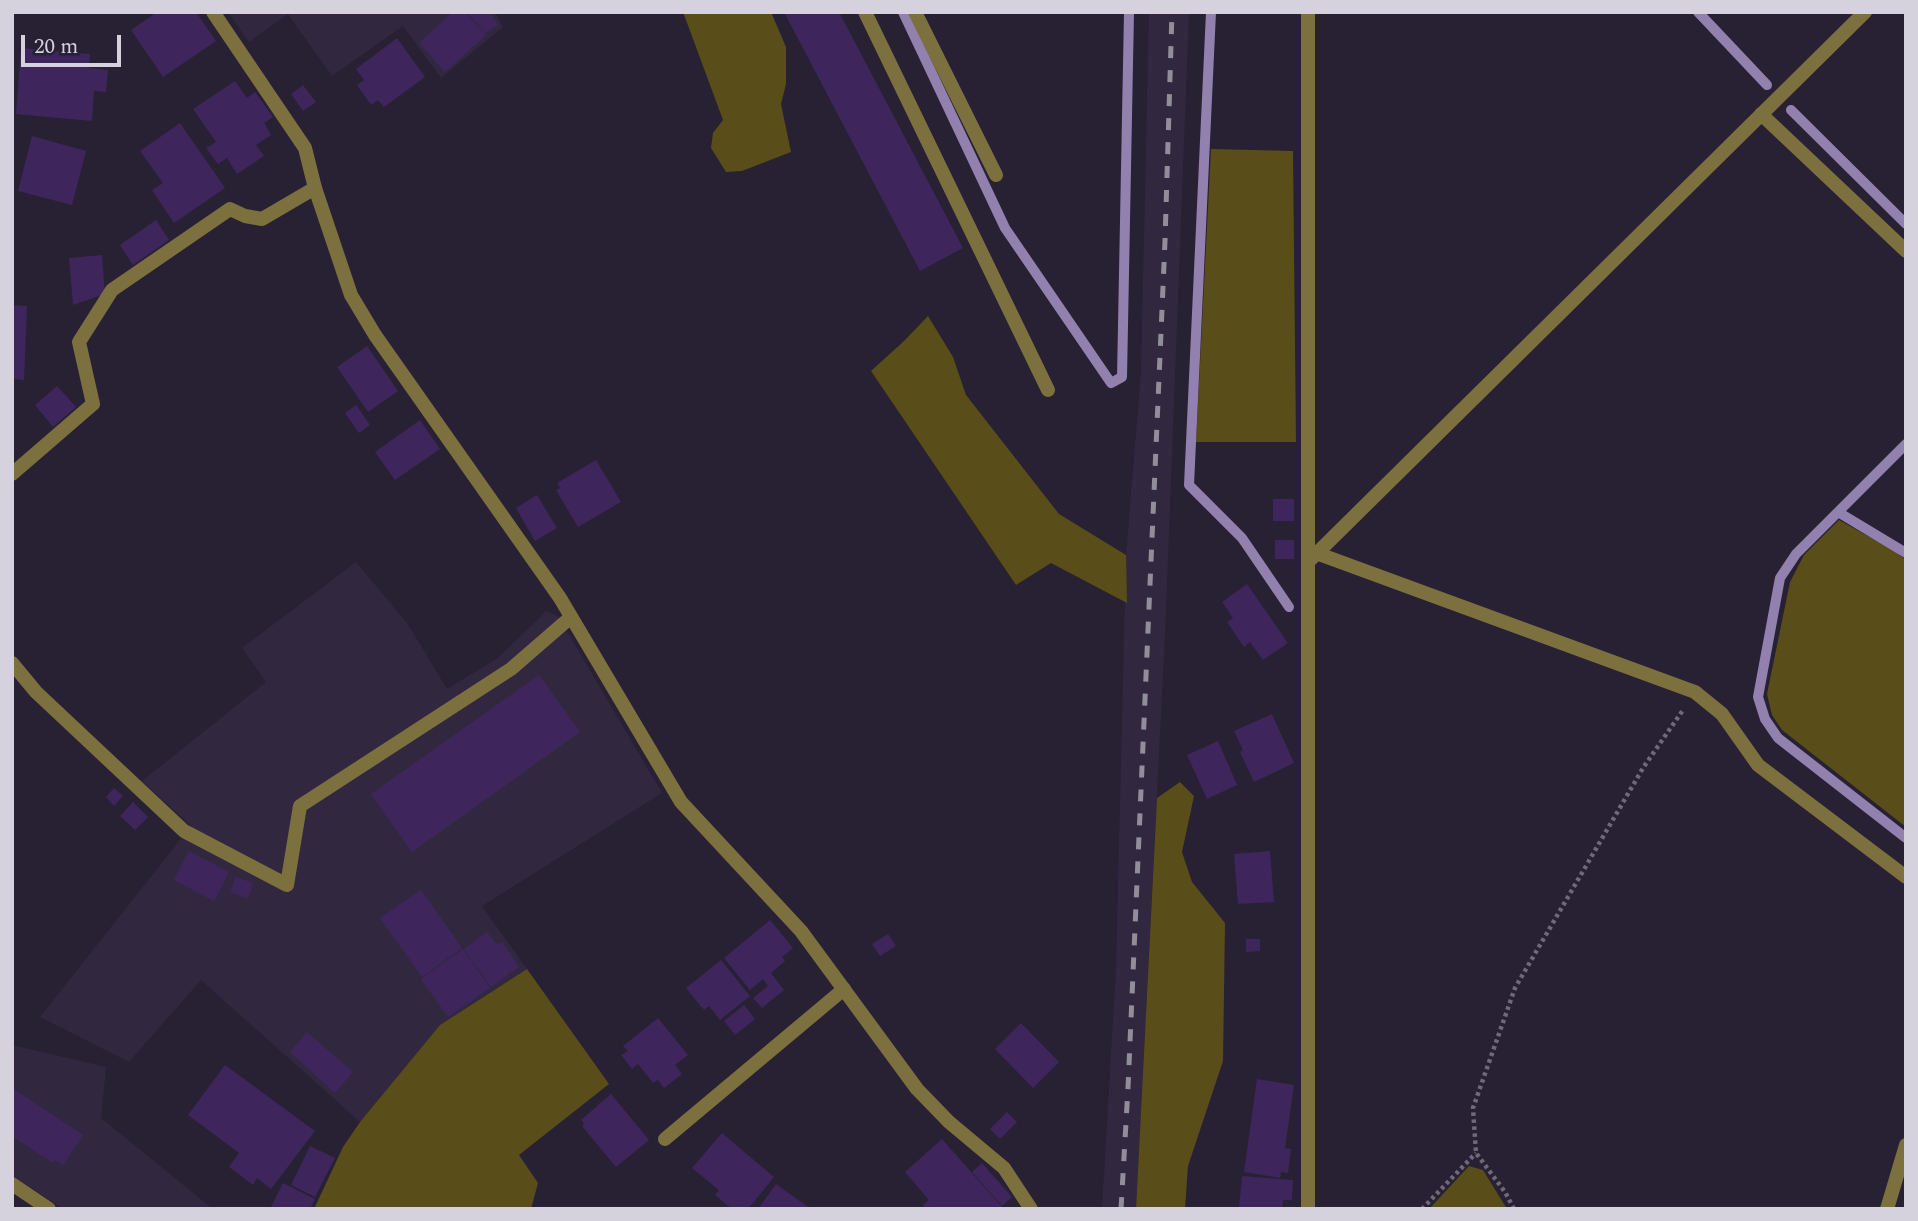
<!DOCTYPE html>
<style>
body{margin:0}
#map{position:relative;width:1918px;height:1221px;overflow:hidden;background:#272133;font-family:Spectral,serif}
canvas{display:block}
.frame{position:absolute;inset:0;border:14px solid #d5d1dd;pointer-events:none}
.scale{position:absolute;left:21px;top:35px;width:100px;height:32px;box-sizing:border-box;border:4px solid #d5d1dd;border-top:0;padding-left:9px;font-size:21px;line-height:24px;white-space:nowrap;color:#d5d1dd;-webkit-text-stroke:5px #272133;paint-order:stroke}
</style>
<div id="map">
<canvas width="1918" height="1221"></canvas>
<div class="frame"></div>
<div class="scale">20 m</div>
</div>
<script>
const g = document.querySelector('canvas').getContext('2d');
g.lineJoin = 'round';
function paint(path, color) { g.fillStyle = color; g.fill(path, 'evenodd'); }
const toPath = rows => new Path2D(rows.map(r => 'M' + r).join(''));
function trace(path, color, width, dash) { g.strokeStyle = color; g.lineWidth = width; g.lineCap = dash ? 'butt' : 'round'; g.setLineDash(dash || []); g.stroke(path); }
paint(toPath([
 [228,12,495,12,503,27,441,78,403,26,332,76,288,14,249,42],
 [1149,12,1189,12,1165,635,1136,1209,1102,1209,1116,969,1126,555,1141,373],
 [356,562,407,623,447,689,498,658,546,611,558,616,662,793,482,906,527,969,440,1025,360,1122,201,980,129,1062,40,1017,191,826,142,781,266,682,242,648],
 [12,1045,106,1067,101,1118,213,1209,63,1209,12,1175]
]), '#312840');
paint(toPath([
 [683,12,771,12,786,47,786,84,781,104,791,152,742,171,726,172,711,148,713,133,723,120],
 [1211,149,1293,151,1296,442,1196,442],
 [928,316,953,357,966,395,1059,514,1126,555,1127,603,1051,563,1016,585,871,371,904,341],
 [1839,520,1893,550,1906,560,1906,827,1782,730,1772,715,1767,694,1790,582,1804,555],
 [1180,782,1194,796,1182,852,1192,882,1225,923,1223,1061,1188,1166,1185,1209,1136,1209,1157,798],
 [527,969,609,1084,519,1155,538,1183,531,1209,314,1209,343,1147,360,1122,440,1025],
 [1469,1166,1483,1170,1507,1209,1429,1209]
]), '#594d1a');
trace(toPath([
 [903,12,1005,228,1111,383,1122,377,1129,12],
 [1211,12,1189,485,1242,538,1289,607],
 [1698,12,1767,85],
 [1791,110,1906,224],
 [1906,444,1796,554,1780,578,1758,697,1765,719,1778,738,1906,838],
 [1838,512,1906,553]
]), '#9280af', 10);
paint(toPath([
 [157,12,196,12,216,41,163,77,131,30],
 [453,12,465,12,486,35,445,72,419,43],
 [467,12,490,12,498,25,485,33],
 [784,12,839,12,963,248,920,271],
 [397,38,425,77,384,107,378,100,371,105,357,85,364,80,356,69],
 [21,48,90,54,89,68,108,70,106,92,94,91,92,121,16,114],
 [235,81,247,98,255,92,273,117,264,123,271,135,256,145,264,156,237,174,227,158,218,164,206,148,216,142,193,109],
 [303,85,316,102,303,111,291,94],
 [180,123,225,188,174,223,152,190,163,183,140,151],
 [32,136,86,151,72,205,18,191],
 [156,220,169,240,133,265,120,245],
 [102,255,105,294,73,305,69,258],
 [12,305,27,306,24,380,12,379],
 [367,346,398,391,368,412,337,367],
 [57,386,76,407,53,427,35,405],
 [356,405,370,425,359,433,345,413],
 [420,420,440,449,395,480,375,452],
 [596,460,621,502,578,527,556,490,560,488,557,483],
 [537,495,557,528,535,541,516,508],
 [1273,499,1294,499,1294,521,1273,521],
 [1275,540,1294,540,1294,559,1275,559],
 [1247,584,1288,643,1263,660,1250,642,1244,647,1227,622,1233,618,1222,602],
 [539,675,580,732,412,852,371,794],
 [1272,714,1294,763,1254,782,1240,752,1243,750,1234,731],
 [1218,741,1237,785,1207,799,1187,755],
 [114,788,123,796,114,806,106,797],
 [133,802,148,817,135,830,120,816],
 [189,851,229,872,214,901,174,880],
 [1270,851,1274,902,1238,904,1234,854],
 [236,877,253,883,248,899,230,892],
 [421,890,462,948,422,977,380,918],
 [770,920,793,948,782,957,785,961,771,973,784,990,762,1008,753,998,768,986,763,979,750,990,724,958],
 [487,932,497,945,502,942,519,967,491,987,464,949],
 [888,934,896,946,880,956,872,944],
 [1246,939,1260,939,1260,951,1246,952],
 [463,949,490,988,448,1017,421,979],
 [721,960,750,996,720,1020,709,1006,704,1010,686,988],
 [744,1005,755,1019,735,1035,724,1021],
 [658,1018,688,1055,675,1065,682,1074,664,1088,658,1080,653,1083,638,1064,632,1069,621,1055,628,1051,623,1046],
 [1021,1023,1059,1062,1033,1088,995,1049],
 [307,1032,353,1072,335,1093,290,1052],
 [225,1065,315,1131,271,1189,257,1178,253,1185,229,1167,239,1153,188,1115],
 [1257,1079,1294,1085,1285,1148,1291,1149,1288,1173,1281,1172,1280,1178,1244,1172],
 [12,1088,83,1135,63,1165,55,1160,53,1163,12,1136],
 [611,1094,649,1140,616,1167,582,1126,584,1124,581,1120],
 [1007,1112,1017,1122,1000,1139,990,1129],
 [722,1133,774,1177,748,1209,732,1209,715,1195,719,1190,692,1168],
 [942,1139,1002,1207,1000,1209,926,1209,923,1205,929,1200,905,1172],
 [310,1146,335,1158,315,1197,291,1185],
 [982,1163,1012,1197,1002,1206,972,1172],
 [1242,1176,1293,1180,1292,1200,1283,1200,1282,1209,1239,1209],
 [283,1183,315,1199,310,1209,270,1209],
 [776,1184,811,1209,758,1209]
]), '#3e265d');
trace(toPath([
 [1422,1209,1476,1153],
 [1514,1209,1505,1192,1476,1153,1473,1108,1515,988,1643,768,1683,710]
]), '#6f6979', 4.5, [3.5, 3.5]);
trace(toPath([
 [865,12,1048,390],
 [12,474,93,404,79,342,112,290,230,209,245,216,262,219,315,188],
 [12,663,36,692,184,831,287,885,300,806,511,669,571,617],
 [665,1139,844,989]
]), '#7c703f', 14);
trace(toPath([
 [213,12,305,148,315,188,351,295,375,335,560,598,681,802,801,931,917,1089,949,1122,1004,1168,1031,1209],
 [915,12,996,175],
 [1761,114,1906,251],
 [1316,553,1695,692,1722,714,1758,765,1906,877],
 [1308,562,1865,12],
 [12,1184,49,1209],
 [1308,1209,1308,12],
 [1887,1209,1906,1145]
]), '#7c703f', 14);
trace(toPath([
 [1121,1209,1128,1088,1165,241,1172,12]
]), '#918d9b', 5, [12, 12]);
</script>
